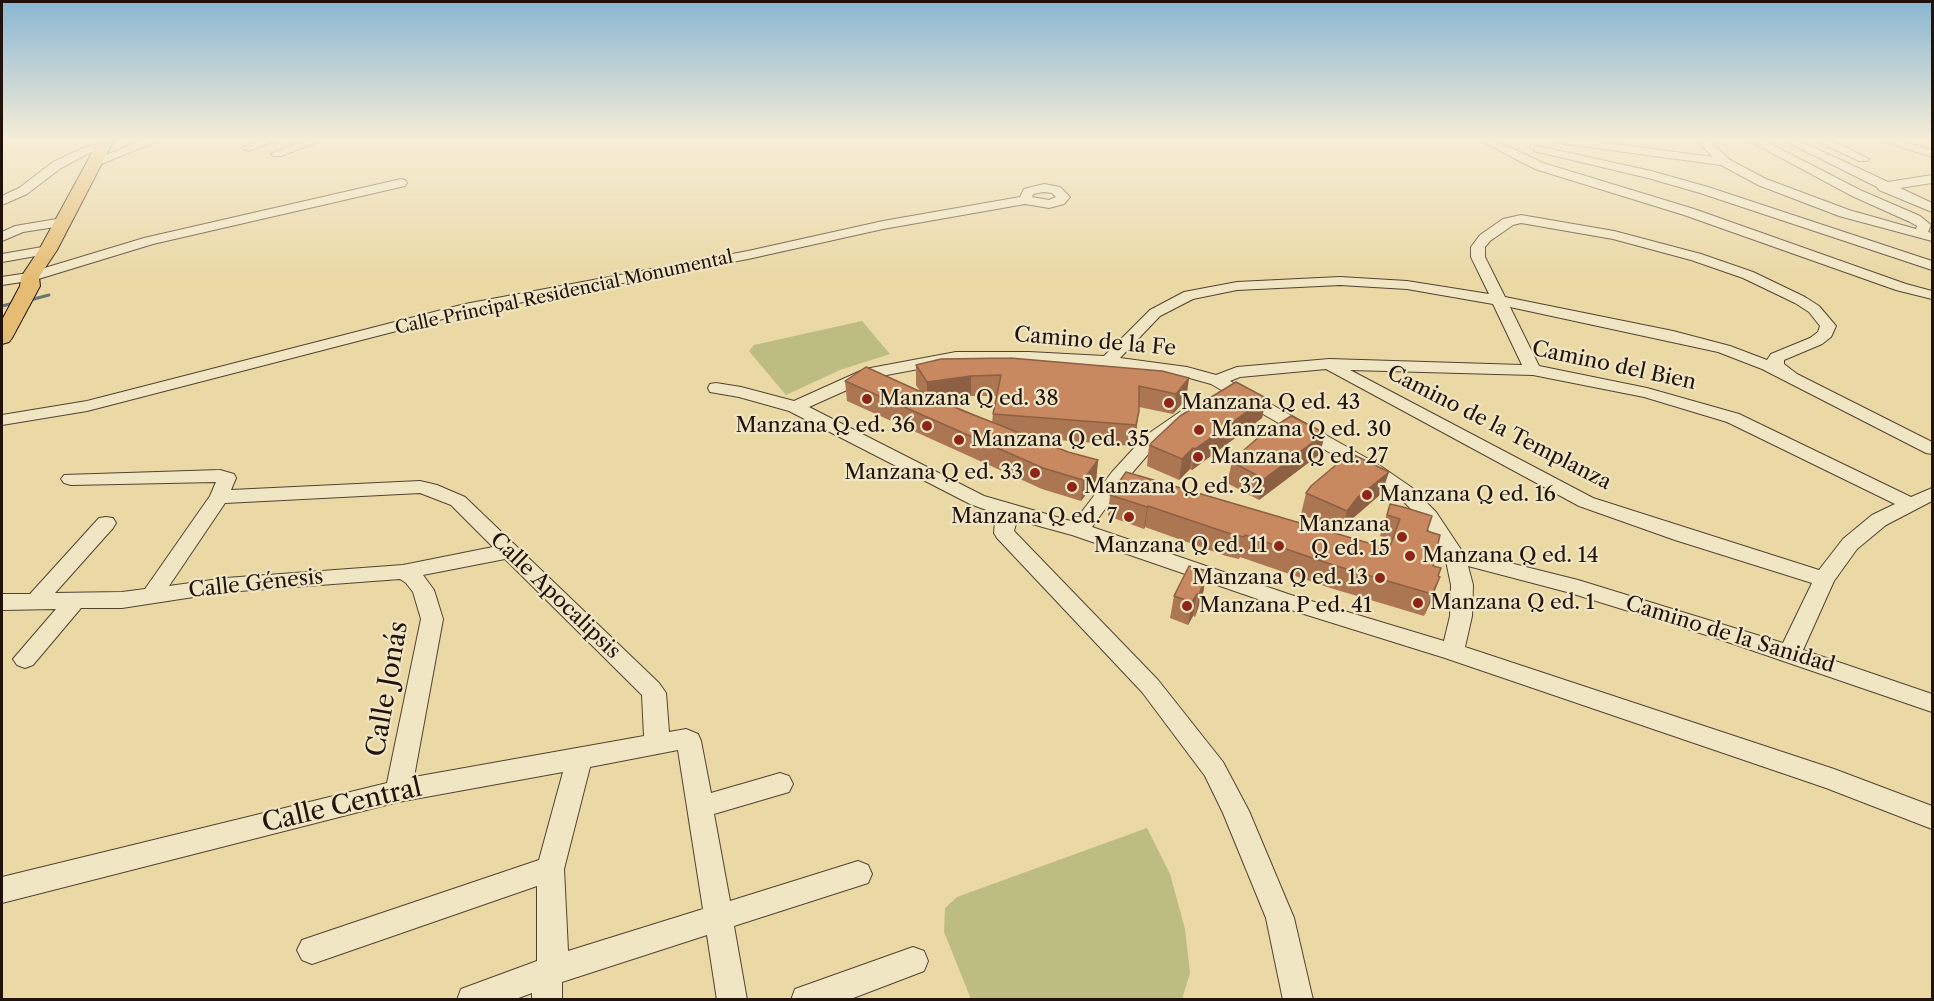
<!DOCTYPE html>
<meta charset="utf-8">
<style>
body{margin:0}
#map{position:relative;width:1934px;height:1001px;overflow:hidden;background:#ead8a5;font-family:"Libre Caslon Text",serif}
canvas{display:block}
.frame{position:absolute;inset:0;border:3px solid #21130c;pointer-events:none}
</style>
<div id="map">
<canvas width="1934" height="1001"></canvas>
<div class="frame"></div>
</div>
<script>
const g = document.querySelector('canvas').getContext('2d');
g.lineJoin = 'round';
function paint(path, color) { g.fillStyle = color; g.fill(path, 'evenodd'); }
const toPath = rows => new Path2D(rows.map(r => 'M' + r).join(''));
function trace(path, color, width, dash) { g.strokeStyle = color; g.lineWidth = width; g.lineCap = dash ? 'butt' : 'round'; g.setLineDash(dash || []); g.stroke(path); }
function write(font, color, halo, rows, align = 'center') {
  g.font = font + ' "Libre Caslon Text",serif'; g.lineWidth = 4.5; g.setLineDash([]); g.textBaseline = 'middle'; g.strokeStyle = halo; g.fillStyle = color; for (const [text, x, y, turn = 0] of rows) {
    g.save(); g.translate(x, y); g.rotate((+turn || 0) * Math.PI / 180); g.textAlign = isNaN(turn) ? turn : align; if (halo) g.strokeText(text, 0, 0); g.fillText(text, 0, 0); g.restore();
  }
}
paint(toPath([
 [862,321,890,354,840,370,786,395,749,351,754,345],
 [1147,828,1170,874,1185,929,1190,973,1182,999,971,999,944,932,945,908,957,897]
]), '#bdbd82');
trace(toPath([
 [30,300,49,295],
 [2,306,14,303]
]), '#6a766f', 3);
const minor = toPath([
 [143,140,160,140,99,165,91,165,89,162,143,140],
 [261,140,279,140,248,151,242,148,261,140],
 [306,140,323,140,281,156,273,156,271,154,306,140],
 [1479,140,1494,140,1543,163,1694,209,1906,284,1932,291,1932,299,1896,290,1684,215,1535,169,1479,140],
 [1552,140,1585,140,1713,157,1696,140,1709,140,1730,160,1766,179,1849,210,1916,229,1917,226,1910,222,1852,196,1748,140,1763,140,1860,190,1920,216,1931,225,1928,232,1932,233,1932,241,1839,216,1758,185,1721,165,1558,143,1552,140],
 [1783,140,1798,140,1888,182,1932,175,1932,183,1900,188,1932,203,1932,212,1879,190,1877,187,1783,140],
 [1815,140,1831,140,1869,159,1867,161,1859,161,1815,140],
 [1880,140,1898,140,1932,150,1932,157,1880,140],
 [104,142,110,145,108,147,89,153,61,168,27,194,2,205,2,196,19,188,53,162,81,149,104,142],
 [1538,146,1651,171,1708,187,1932,261,1932,270,1700,193,1648,178,1534,151,1534,147,1538,146],
 [401,179,405,180,407,183,405,186,153,244,35,280,2,285,2,277,28,273,144,238,401,179],
 [1044,184,1060,187,1070,197,1064,204,1049,208,1025,204,883,229,748,259,466,313,87,411,2,425,2,415,87,401,465,304,748,251,883,221,1020,197,1024,189,1044,184],
 [1044,192,1052,193,1056,197,1049,200,1032,197,1033,194,1044,192],
 [1521,215,1614,231,1701,254,1753,272,1805,297,1819,306,1836,326,1831,337,1822,344,1784,360,1784,364,1797,374,1932,442,1932,454,1926,453,1762,369,1718,352,1510,307,1539,366,1647,388,1739,414,1911,497,1932,488,1932,501,1886,525,1857,549,1834,581,1803,650,1932,694,1932,712,1716,638,1567,592,1468,566,1473,585,1472,616,1465,647,1834,769,1932,806,1932,829,1826,788,1445,658,1275,605,1072,535,1017,520,1014,531,1158,680,1223,762,1249,811,1294,918,1313,1000,1283,1000,1266,918,1223,813,1205,776,1142,692,997,538,994,533,995,522,1000,515,970,504,789,411,739,397,710,392,708,388,710,384,716,383,741,387,794,401,865,369,956,352,1029,352,1104,356,1150,310,1184,292,1237,282,1340,277,1407,281,1489,294,1471,257,1471,247,1480,235,1503,219,1521,215],
 [1521,223,1613,239,1691,260,1743,278,1795,303,1809,312,1820,326,1818,332,1810,338,1771,354,1767,360,1730,346,1673,331,1505,297,1485,257,1485,247,1490,241,1513,225,1521,223],
 [1340,285,1407,289,1493,304,1522,365,1329,359,1237,367,1216,375,1187,367,1120,358,1160,316,1193,299,1237,290,1340,285],
 [956,362,1029,362,1108,366,1186,377,1211,384,1365,473,1397,495,1422,520,1445,556,1451,585,1450,616,1444,641,1291,595,1092,527,1126,480,1157,444,1199,415,1202,411,1199,407,1187,407,1145,436,1112,472,1074,522,984,496,809,407,876,377,956,362],
 [1326,369,1579,506,1675,540,1812,583,1783,643,1578,580,1462,551,1436,512,1411,487,1379,465,1230,381,1240,377,1326,369],
 [1350,370,1533,375,1644,397,1727,422,1895,504,1872,515,1843,539,1819,570,1593,498,1350,370],
 [63,218,70,222,68,225,23,232,2,241,2,232,15,226,63,218],
 [48,246,53,247,55,250,53,253,2,262,2,254,48,246],
 [220,470,234,474,236,478,231,490,420,481,437,485,465,497,659,683,666,693,669,732,686,729,698,734,701,741,711,793,780,773,789,776,793,784,789,792,714,814,730,901,858,861,868,865,872,874,868,883,734,926,747,1000,717,1000,707,935,562,982,562,1000,532,1000,532,993,513,1000,457,1000,461,989,537,961,537,886,312,964,302,960,297,950,302,940,539,860,563,772,398,802,2,903,2,877,387,783,421,619,413,592,406,583,400,579,226,592,122,608,81,608,33,665,25,668,17,665,13,659,56,609,2,610,2,594,30,594,99,518,106,517,113,518,116,523,113,528,55,593,122,592,145,589,210,496,216,482,71,485,64,483,61,479,64,475,220,470],
 [420,493,451,505,493,547,403,565,226,578,169,586,225,503,420,493],
 [505,559,642,695,644,736,414,777,443,619,434,590,423,575,505,559],
 [678,750,703,909,568,951,564,869,590,767,678,750],
 [913,947,924,951,928,961,924,971,848,1000,791,1000,795,989,913,947]
]);
const major = toPath([
 [99,140,114,140,57,250,39,277,40,286,12,338,9,342,2,344,2,320,20,286,21,277,39,250,99,140]
]);
trace(minor, '#534432', 2);
trace(major, '#21130c', 2);
paint(minor, '#f1e6c4');
paint(major, '#e5bc72');
paint(toPath([
 [916,365,1189,378,1186,399,1173,414,1139,407,1136,432,1133,446,1033,438,1068,452,1098,460,1096,481,1081,501,1042,489,847,401,845,381,920,391,916,385],
 [971,396,997,396,993,414,992,422,941,400],
 [1266,398,1262,418,1192,470,1190,469,1179,480,1147,466,1149,445],
 [1325,433,1320,454,1259,500,1227,483,1232,462,1243,454,1244,450],
 [1306,493,1382,493,1352,519,1341,532,1301,514],
 [1110,495,1389,549,1392,540,1380,536,1390,504,1427,531,1433,566,1441,568,1432,599,1424,616,1327,587,1240,557,1239,559,1226,556,1145,527,1144,529,1108,516],
 [1207,571,1203,593,1195,617,1193,616,1188,625,1170,618,1174,596]
]), '#ad7653');
paint(toPath([
 [971,376,971,396,927,402,927,382],
 [1189,378,1186,399,1173,414,1176,394],
 [1266,398,1262,418,1192,470,1195,449],
 [1139,411,1136,432,1133,446,1136,425],
 [1325,433,1320,454,1259,500,1264,479],
 [1193,448,1190,469,1179,480,1182,459],
 [1098,460,1096,481,1081,501,1083,480],
 [1389,472,1382,493,1352,519,1341,532,1347,511,1358,497],
 [1148,506,1145,527,1144,529,1147,507],
 [1207,571,1203,593,1195,617,1199,595],
 [1440,577,1432,599,1424,616,1432,594],
 [1197,594,1193,616,1188,625,1192,602]
]), '#8d6043');
const building = toPath([
 [1010,358,1162,371,1189,378,1176,394,1139,386,1139,411,1136,425,993,414,1001,375,971,376,927,382,916,365,941,359,1010,358],
 [866,367,961,410,1068,452,1098,460,1083,480,1043,468,845,381,866,367],
 [1236,382,1266,398,1195,449,1193,448,1182,459,1149,445,1180,416,1236,382],
 [1291,416,1325,433,1264,479,1232,462,1248,452,1244,450,1260,436,1291,416],
 [1350,453,1389,472,1358,497,1347,511,1306,493,1311,486,1350,453],
 [1126,472,1389,549,1400,519,1387,515,1390,504,1403,507,1432,516,1427,531,1440,535,1433,566,1441,568,1438,576,1440,577,1432,594,1333,565,1245,535,1244,537,1231,534,1148,506,1147,507,1110,495,1126,472],
 [1189,566,1207,571,1199,595,1197,594,1192,602,1174,596,1189,566]
]);
paint(building, '#c98960');
trace(building, '#8d6043', 1.5);
const sky = g.createLinearGradient(0, 0, 0, 280);
sky.addColorStop(0, '#89b6d2');
sky.addColorStop(0.5, '#f6edd6');
sky.addColorStop(1, '#f6edd600');
g.fillStyle = sky;
g.fillRect(0, 0, 1934, 280);
for (const [x, y, r, color] of [
 [867,399,6,"#8f2418"],
 [1169,403,6,"#8f2418"],
 [927,426,6,"#8f2418"],
 [1199,430,6,"#8f2418"],
 [959,440,6,"#8f2418"],
 [1198,457,6,"#8f2418"],
 [1035,473,6,"#8f2418"],
 [1072,487,6,"#8f2418"],
 [1367,495,6,"#8f2418"],
 [1129,517,6,"#8f2418"],
 [1402,537,6,"#8f2418"],
 [1279,546,6,"#8f2418"],
 [1410,556,6,"#8f2418"],
 [1380,578,6,"#8f2418"],
 [1418,603,6,"#8f2418"],
 [1187,606,6,"#8f2418"]
]) { const dot = new Path2D(); dot.arc(x, y, r, 0, 2 * Math.PI); g.fillStyle = color; g.fill(dot); trace(dot, '#f1e6c4', 2); }
write('18px', '#21130c', '#f1e6c4', [
 ["Calle Principal Residencial Monumental",564,293,-12]
]);
write('21px', '#21130c', '#f1e6c4', [
 ["Camino de la Fe",1095,342,5],
 ["Camino del Bien",1614,366,12],
 ["Camino de la Templanza",1499,428,27],
 ["Calle Génesis",256,584,-6],
 ["Calle Apocalipsis",555,596,44],
 ["Camino de la Sanidad",1730,635,17]
]);
write('21px', '#21130c', '#f1e6c4', [
 ["Manzana Q ed. 38",879,399],
 ["Manzana Q ed. 43",1181,403],
 ["Manzana Q ed. 36",915,426,"right"],
 ["Manzana Q ed. 30",1211,430],
 ["Manzana Q ed. 35",971,440],
 ["Manzana Q ed. 27",1210,457],
 ["Manzana Q ed. 33",1023,473,"right"],
 ["Manzana Q ed. 32",1084,487],
 ["Manzana Q ed. 16",1379,495],
 ["Manzana Q ed. 7",1117,517,"right"],
 ["Manzana",1390,525,"right"],
 ["Q ed. 15",1390,549,"right"],
 ["Manzana Q ed. 11",1267,546,"right"],
 ["Manzana Q ed. 14",1422,556],
 ["Manzana Q ed. 13",1368,578,"right"],
 ["Manzana Q ed. 1",1430,603],
 ["Manzana P ed. 41",1199,606]
], 'left');
write('26px', '#21130c', '#f1e6c4', [
 ["Calle Jonás",388,689,-80],
 ["Calle Central",342,806,-13]
]);
</script>
